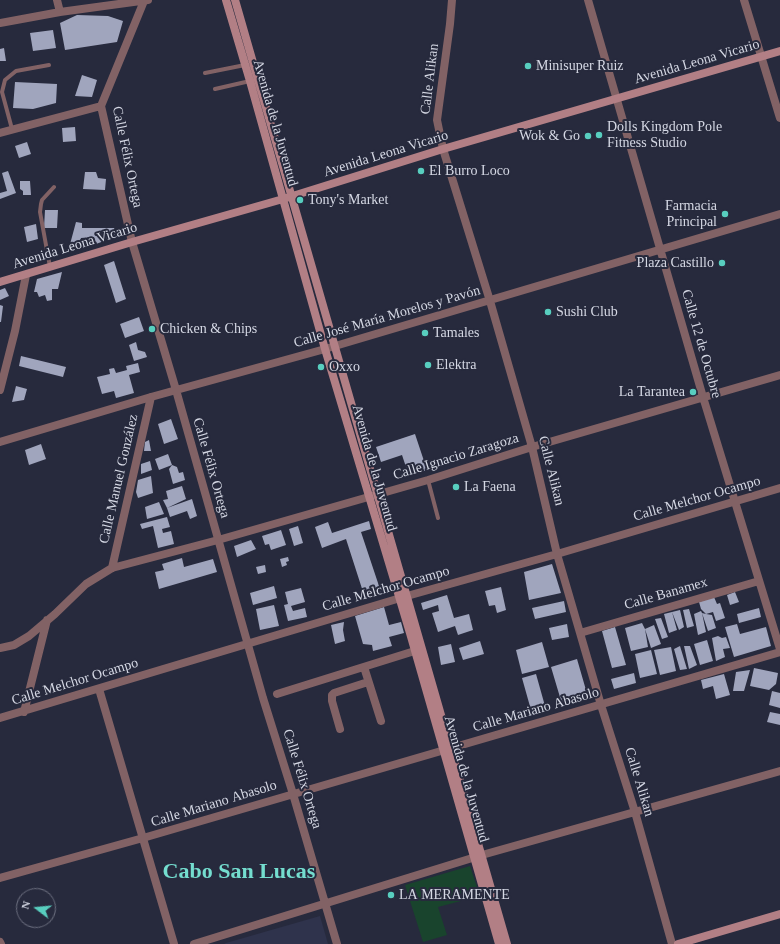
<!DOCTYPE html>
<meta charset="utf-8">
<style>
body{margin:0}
#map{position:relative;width:780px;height:944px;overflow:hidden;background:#272a3d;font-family:"Times New Roman",serif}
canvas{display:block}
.north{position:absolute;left:16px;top:888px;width:40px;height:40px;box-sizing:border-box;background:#272a3d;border:1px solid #6d7080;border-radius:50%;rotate:286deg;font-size:11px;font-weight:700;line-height:16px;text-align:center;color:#d5d8e4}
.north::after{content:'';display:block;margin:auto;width:14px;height:18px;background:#58cebf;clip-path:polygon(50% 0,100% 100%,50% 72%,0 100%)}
</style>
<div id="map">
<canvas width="780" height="944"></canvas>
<div class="north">N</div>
</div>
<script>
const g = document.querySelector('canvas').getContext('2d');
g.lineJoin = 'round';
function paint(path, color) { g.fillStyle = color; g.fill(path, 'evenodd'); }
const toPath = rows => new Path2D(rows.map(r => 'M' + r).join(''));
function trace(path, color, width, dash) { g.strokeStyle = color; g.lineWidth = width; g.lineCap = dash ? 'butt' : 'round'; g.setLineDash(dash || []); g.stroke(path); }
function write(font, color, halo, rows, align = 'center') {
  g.font = font + ' "Times New Roman",serif'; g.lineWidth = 4; g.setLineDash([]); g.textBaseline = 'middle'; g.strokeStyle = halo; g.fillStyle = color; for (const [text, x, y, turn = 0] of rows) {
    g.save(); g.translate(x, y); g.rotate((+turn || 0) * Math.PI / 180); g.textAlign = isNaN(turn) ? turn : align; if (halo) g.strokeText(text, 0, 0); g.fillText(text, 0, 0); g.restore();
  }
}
paint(toPath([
 [320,916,328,944,224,944,226,943]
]), '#2f334c');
paint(toPath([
 [470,866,480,896,438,907,447,935,423,942,405,885]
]), '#19442d');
paint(toPath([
 [77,15,108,16,123,21,117,42,65,50,60,23],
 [53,30,56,48,33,51,30,33],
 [4,48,6,61,0,61,0,49],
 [82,75,97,80,92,97,75,96],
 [15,82,57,84,56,103,33,109,13,108],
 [75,127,76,141,63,142,62,128],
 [27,142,31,154,19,158,15,146],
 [8,171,16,193,0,199,0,193,7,191,2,173],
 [85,172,96,172,98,178,106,179,105,190,83,189],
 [20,181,30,181,31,195,23,195,23,191,20,189],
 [45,210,58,210,57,228,44,228],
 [76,222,82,223,82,228,114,228,117,236,96,244,94,237,81,238,78,248,74,246,73,249,69,248],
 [36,224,38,239,27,242,24,227],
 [114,261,126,299,116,303,104,265],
 [62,272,58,289,52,289,52,300,47,301,45,295,39,297,37,292,34,292,37,279],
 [5,288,9,296,0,300,0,290],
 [0,305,3,306,1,322,0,322],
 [139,317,144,331,125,338,120,324],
 [136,342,138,350,145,352,147,357,134,361,129,345],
 [21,356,66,367,63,377,19,366],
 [138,363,140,372,129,375,134,393,116,398,114,391,102,394,97,377,110,374,109,369,114,368,116,373,127,370,126,366],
 [16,386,27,389,24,400,12,402],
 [171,419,178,439,164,444,158,424],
 [415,434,427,470,409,476,402,455,381,462,376,447],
 [149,440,151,451,144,451,145,442],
 [41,444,46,459,29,465,25,450],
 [168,454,172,465,159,470,155,459],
 [150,461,152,470,141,474,141,464],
 [172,465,177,467,179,473,183,472,185,480,173,484,169,469],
 [151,476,153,493,138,498,136,492,138,480],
 [182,486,186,499,167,508,163,500,168,499,166,491],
 [192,499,197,516,190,519,187,511,170,517,167,508],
 [159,502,164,514,147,519,145,507],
 [167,517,170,527,162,529,163,533,171,531,174,544,158,548,153,526,142,529,140,524],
 [369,521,371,529,361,532,381,592,365,598,346,539,322,548,315,527,328,522,332,533],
 [298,526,303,543,294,546,289,529],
 [281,530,286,545,271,550,269,544,265,545,262,536],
 [251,540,256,549,237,557,234,546],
 [288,557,289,561,286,562,287,565,282,567,280,559],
 [182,558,184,567,213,559,217,572,159,589,155,572,164,570,162,564],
 [552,564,561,593,529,600,524,572],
 [265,565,266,572,258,574,256,567],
 [274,586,277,598,253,605,250,593],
 [501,587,506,610,497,613,495,605,489,606,485,591],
 [301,588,305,602,291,606,293,611,305,608,307,617,288,621,284,605,288,604,285,592],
 [735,592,739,602,730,605,727,595],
 [447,595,454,618,469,614,473,630,458,635,455,626,438,632,432,613,439,611,438,605,423,610,421,603],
 [714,597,717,604,720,603,725,618,716,621,713,612,706,614,712,615,716,628,708,631,702,613,706,632,698,635,694,614,701,611,702,613,706,614,701,609,699,602],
 [564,601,566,612,535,619,532,608],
 [274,605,279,626,260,630,256,609],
 [384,607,389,625,401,622,404,633,389,637,392,646,373,651,372,645,363,644,355,616],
 [759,608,761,617,739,623,737,614],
 [689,609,694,626,687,628,683,610],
 [680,610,684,627,679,630,672,612,677,630,669,633,664,614],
 [661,618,668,637,662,639,655,619],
 [344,622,343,630,345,641,335,644,331,625],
 [642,623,645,629,654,625,661,644,651,648,645,629,648,647,631,651,625,628],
 [567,624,569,637,552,640,549,628],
 [737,624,740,634,766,627,771,646,734,657,725,627],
 [615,627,626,665,612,668,602,631],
 [718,636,722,638,726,637,730,648,723,649,725,657,716,661,712,638],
 [707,640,713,661,700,665,694,644],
 [480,641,484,654,463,660,459,648],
 [542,642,549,667,522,674,516,650],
 [451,644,455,662,441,665,438,647],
 [680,646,687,669,680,670,674,649],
 [684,646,690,646,697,665,689,669],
 [671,647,676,671,660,675,654,650],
 [651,650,657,674,640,678,635,654],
 [577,659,588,697,562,704,551,667],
 [754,668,778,673,776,684,769,690,750,686],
 [750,670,744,691,733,691,736,672],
 [634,673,636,683,614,689,611,679],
 [536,674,545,706,531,710,522,678],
 [724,674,730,695,716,699,713,686,703,689,701,680],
 [772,691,780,693,780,708,769,705],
 [770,712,780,714,780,725,767,722]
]), '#a0a5bd');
trace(toPath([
 [205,73,245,65],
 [215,89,250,81],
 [12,129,2,92,5,80,16,71,49,65],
 [50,267,40,212,41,204,42,200,54,187],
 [428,480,438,518]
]), '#826265', 4);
trace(toPath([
 [57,0,60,12],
 [452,0,450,24,437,120,443,149,490,301,532,447,557,554,601,705,635,812,672,944],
 [588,0,703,397,780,649],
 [744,0,780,118],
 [144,1,101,106,132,242,176,390,263,698,293,794,337,944],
 [0,23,60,12,148,0],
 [0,133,101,106],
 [0,390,15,331,26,275],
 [0,442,151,397,325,349,780,214],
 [112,568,151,397],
 [580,633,759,581],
 [0,648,14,645,29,636,55,614,86,584,112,568,218,540,428,480,532,447,780,375],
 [364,667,381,721],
 [99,689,174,944],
 [277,694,421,649],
 [24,712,47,620],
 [0,718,407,596,557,554,780,488],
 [340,729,332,701,332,695,334,693,368,682],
 [0,878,143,838,780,652],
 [0,942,1,944],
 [194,944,482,855,780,771]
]), '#826265', 8);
trace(toPath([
 [226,0,250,81,325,349,410,633,499,944],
 [235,0,507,944],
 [0,282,132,242,283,199,443,149,780,51],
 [678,944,780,914]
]), '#b27f85', 8);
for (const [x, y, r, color] of [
 [528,66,4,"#58cebf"],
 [599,135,4,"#58cebf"],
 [588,136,4,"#58cebf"],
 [421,171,4,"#58cebf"],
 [300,200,4,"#58cebf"],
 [725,214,4,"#58cebf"],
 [722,263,4,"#58cebf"],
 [548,312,4,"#58cebf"],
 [152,329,4,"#58cebf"],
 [425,333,4,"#58cebf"],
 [428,365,4,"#58cebf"],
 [321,367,4,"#58cebf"],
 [693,392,4,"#58cebf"],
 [456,487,4,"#58cebf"],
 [391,895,4,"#58cebf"]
]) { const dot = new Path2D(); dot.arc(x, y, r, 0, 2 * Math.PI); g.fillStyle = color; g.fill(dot); trace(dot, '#272a3d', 1.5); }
write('14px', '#d5d8e4', '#272a3d', [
 ["Avenida Leona Vicario",697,62,-16],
 ["Calle Alikan",430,79,-83],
 ["Avenida de la Juventud",275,123,74],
 ["Avenida Leona Vicario",386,154,-17],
 ["Calle Félix Ortega",127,157,78],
 ["Avenida Leona Vicario",75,246,-17],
 ["Calle José María Morelos y Pavón",387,317,-16],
 ["Calle 12 de Octubre",701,344,74],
 ["Calle Ignacio Zaragoza",456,457,-17],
 ["Calle Félix Ortega",211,468,74],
 ["Avenida de la Juventud",374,468,74],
 ["Calle Alikan",551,471,76],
 ["Calle Manuel González",119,479,-77],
 ["Calle Melchor Ocampo",697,499,-16],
 ["Calle Melchor Ocampo",386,589,-16],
 ["Calle Banamex",666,594,-16],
 ["Calle Melchor Ocampo",75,682,-17],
 ["Calle Mariano Abasolo",536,710,-16],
 ["Calle Félix Ortega",302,779,73],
 ["Avenida de la Juventud",466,779,74],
 ["Calle Alikan",639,782,73],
 ["Calle Mariano Abasolo",214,804,-17]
]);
write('14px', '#d5d8e4', '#272a3d', [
 ["Minisuper Ruiz",536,66],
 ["Dolls Kingdom Pole",607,127],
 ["Fitness Studio",607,143],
 ["Wok & Go",580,136,"right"],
 ["El Burro Loco",429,171],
 ["Tony's Market",308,200],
 ["Farmacia",717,206,"right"],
 ["Principal",717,222,"right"],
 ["Plaza Castillo",714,263,"right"],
 ["Sushi Club",556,312],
 ["Chicken & Chips",160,329],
 ["Tamales",433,333],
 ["Elektra",436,365],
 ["Oxxo",329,367],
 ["La Tarantea",685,392,"right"],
 ["La Faena",464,487],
 ["LA MERAMENTE",399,895]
], 'left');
write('bold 22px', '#74ddcf', '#272a3d', [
 ["Cabo San Lucas",239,872]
]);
</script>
